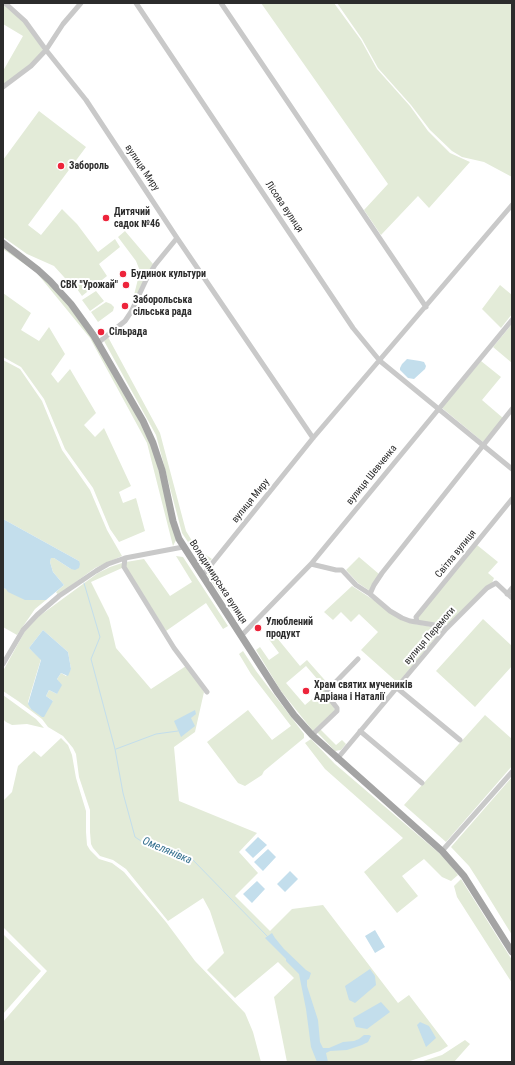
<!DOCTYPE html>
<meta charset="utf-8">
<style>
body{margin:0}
#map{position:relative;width:515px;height:1065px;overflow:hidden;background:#fff;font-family:"Roboto Condensed",sans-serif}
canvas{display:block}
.frame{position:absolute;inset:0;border:4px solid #2c2c2c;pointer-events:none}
</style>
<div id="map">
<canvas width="515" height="1065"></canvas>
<div class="frame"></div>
</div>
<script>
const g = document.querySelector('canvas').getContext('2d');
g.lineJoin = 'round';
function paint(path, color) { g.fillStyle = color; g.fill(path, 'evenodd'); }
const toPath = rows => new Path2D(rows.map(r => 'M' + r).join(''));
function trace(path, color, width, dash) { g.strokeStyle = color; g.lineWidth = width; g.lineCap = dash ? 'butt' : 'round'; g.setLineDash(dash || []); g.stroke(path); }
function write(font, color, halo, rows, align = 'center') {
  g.font = font + ' "Roboto Condensed",sans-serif'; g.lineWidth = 4; g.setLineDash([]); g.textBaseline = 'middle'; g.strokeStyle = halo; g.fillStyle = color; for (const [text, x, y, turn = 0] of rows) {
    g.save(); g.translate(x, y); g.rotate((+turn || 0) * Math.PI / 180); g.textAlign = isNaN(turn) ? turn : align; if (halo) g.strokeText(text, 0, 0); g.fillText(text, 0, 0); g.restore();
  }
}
paint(toPath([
 [261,3,334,3,361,40,377,69,410,106,428,131,450,153,470,162,429,208,418,196,381,235,364,210,388,184],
 [337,3,512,3,512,177,484,162,462,157,452,151,430,130,411,105,378,68,362,39],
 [3,4,24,22,43,50,30,65,3,85,3,71,23,36,3,24],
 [39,111,86,147,28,225,41,235,62,209,77,224,98,252,115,239,120,247,99,264,107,276,82,296,75,286,73,287,54,266,27,254,3,237,3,160],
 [125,231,153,264,136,298,134,295,140,271,136,261,118,237],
 [3,246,49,282,93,337,133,408,154,452,176,540,173,546,147,443,90,338,36,272,3,249],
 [500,285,512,295,512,314,501,328,482,309],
 [96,291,104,301,90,311,82,300],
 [3,293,31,313,21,330,39,341,49,327,65,354,51,374,58,383,70,369,96,413,84,425,95,437,104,428,131,486,119,492,123,503,136,498,145,531,119,542,110,529,93,488,65,449,44,399,21,367,3,357],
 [106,302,111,304,114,307,113,311,98,322,91,312],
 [512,324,512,363,493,347],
 [108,337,160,433,186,531,197,549,212,559,204,566,182,533,156,435,104,341],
 [3,360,20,369,42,401,62,450,90,490,107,530,122,556,95,568,58,595,56,592,64,585,53,572,50,562,51,558,54,558,71,569,79,561,3,519],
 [481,361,501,377,482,400,503,418,483,442,442,408],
 [477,545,498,562,488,573,494,578,492,583,487,586,448,624,419,621,418,617],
 [176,556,183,557,228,626,223,629,206,603,166,631,126,567,126,562,144,559,170,596,192,582],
 [359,557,379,574,370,591,358,583,346,570],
 [122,563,122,568,91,582,109,618,116,648,151,689,186,666,204,692,195,732,174,747,179,801,257,833,239,852,258,873,235,896,270,931,292,909,323,905,398,1003,409,995,448,1046,440,1051,407,1062,287,1062,274,997,294,978,278,962,235,998,207,970,224,953,210,911,203,898,168,921,126,869,113,860,100,856,93,848,91,844,90,832,90,810,79,777,76,754,73,748,63,736,48,727,42,719,18,701,3,691,3,671,25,631,38,617,98,573,110,567],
 [43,630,68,652,71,669,66,676,61,673,57,679,59,682,57,694,49,690,46,696,53,701,31,709,28,702,41,659,29,648],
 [211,569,239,610,234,614,231,610,234,608,227,598,224,600,207,574],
 [352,586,409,623,439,628,441,631,398,683,361,650,378,632,359,614,351,622,341,612,333,620,324,612],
 [3,588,46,600,35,609,17,635,3,627],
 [483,619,512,646,512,666,475,707,436,671],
 [273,633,300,666,307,660,330,686,326,690,335,710,313,731,281,691,256,650,260,647,269,660,279,653,268,638],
 [306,666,325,688,305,705,286,683],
 [243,651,256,671,304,734,304,738,264,771,262,775,245,786,238,783,207,742,248,710,272,740,291,726,251,674,239,654],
 [3,695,36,719,44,728,27,724,12,725,6,722,3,719],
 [485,715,512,739,512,766,446,842,404,805],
 [320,729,336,745,342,740,346,744,341,750,335,751,317,732],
 [61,738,68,745,72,755,76,778,86,811,86,832,87,845,90,850,99,859,112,863,124,872,166,922,195,961,245,1013,253,1032,261,1062,3,1062,3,1022,47,971,3,927,3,801,12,792,18,766,34,751,41,757],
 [311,739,335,764,439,853,450,865,458,875,451,881,442,877,424,859,402,876,418,896,397,913,364,872,403,838,325,769,305,743],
 [512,777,512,935,478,880,469,866,451,847],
 [461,879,512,960,512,983,457,897,454,886],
 [3,934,41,971,3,1014],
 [465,1040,470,1044,454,1062,420,1062,442,1055]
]), '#e3ebd8');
paint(toPath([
 [407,359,420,361,424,362,426,366,425,369,414,379,408,378,400,370,400,368,402,364],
 [3,519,79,561,80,564,79,568,75,570,71,569,54,558,51,558,50,562,53,572,64,585,46,600,25,600,8,592,6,589,3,588],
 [43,630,68,652,71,669,68,676,61,673,57,679,62,685,57,694,49,690,46,696,53,701,44,717,42,717,31,709,28,704,41,660,29,648],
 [195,710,196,714,191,718,195,726,181,737,174,721],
 [258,837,267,845,253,858,245,850],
 [268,849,276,857,263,871,254,862],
 [290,871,298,879,285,892,277,884],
 [257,881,265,889,252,903,243,894],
 [375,930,385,947,375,953,365,936],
 [272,933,275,938,284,949,306,970,311,973,309,979,307,980,307,986,318,1020,320,1042,323,1048,329,1048,343,1042,354,1041,359,1039,364,1035,369,1035,371,1036,368,1042,362,1045,347,1050,330,1051,326,1053,328,1062,317,1062,311,1047,306,1009,299,974,286,961,286,959,265,938],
 [370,969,375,976,376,985,355,1003,349,1000,345,986],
 [381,1002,390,1012,367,1029,356,1027,353,1018],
 [420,1022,429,1026,436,1038,426,1047,417,1025]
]), '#c3deec');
trace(toPath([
 [84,583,100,637,91,659,115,749,123,793,135,837,147,845,192,859,268,937],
 [116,749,156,734,178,731]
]), '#c3deec', 1);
trace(toPath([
 [5,3,25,21,46,50,86,100,177,238,313,438],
 [136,3,353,328,380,361,512,469],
 [221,3,426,307],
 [3,87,31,66,46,50,63,24,81,3],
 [99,342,125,321,131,312,147,278,155,265,177,238],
 [125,558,124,567,174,648,207,692],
 [311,564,336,570,342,570,356,585,370,594,390,611,402,618,410,621,441,626,446,629],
 [202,576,313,438,512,205],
 [370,594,374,585,382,573,512,409],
 [507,594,512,588],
 [417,622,416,617,512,499],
 [241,636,311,564,512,320],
 [3,664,23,630,37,615,59,596,96,571,108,564,125,558,183,547],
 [397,688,460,740],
 [360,731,422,783],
 [312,735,337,711,337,708,327,695,327,691,358,659],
 [337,759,446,629,487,588,496,583,512,598],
 [442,851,512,772]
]), '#c9c9c9', 5);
trace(toPath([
 [3,243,38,270,50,281,71,304,94,336,143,421,153,443,162,470,173,521,179,539,278,693,294,715,312,735,442,851,464,876,512,952]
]), '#a4a4a4', 7);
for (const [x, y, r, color] of [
 [61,166,4,"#ed243b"],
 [106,218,4,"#ed243b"],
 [123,274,4,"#ed243b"],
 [126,285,4,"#ed243b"],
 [125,306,4,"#ed243b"],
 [101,332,4,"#ed243b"],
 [258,628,4,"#ed243b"],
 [306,691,4,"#ed243b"]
]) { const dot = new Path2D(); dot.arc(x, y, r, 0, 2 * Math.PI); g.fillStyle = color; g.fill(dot); trace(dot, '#fff', 1.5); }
write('bold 10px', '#2c2c2c', '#fff', [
 ["Забороль",69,166],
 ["Дитячий",114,212],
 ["садок №46",114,224],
 ["Будинок культури",131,274],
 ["СВК \"Урожай\"",118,285,"right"],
 ["Заборольська",133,300],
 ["сільська рада",133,312],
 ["Сільрада",109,332],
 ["Улюблений",266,622],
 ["продукт",266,634],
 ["Храм святих мучеників",314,685],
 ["Адріана і Наталії",314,697]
], 'left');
write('10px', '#2c2c2c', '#fff', [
 ["вулиця Миру",142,168,56],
 ["Лісова вулиця",284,207,56],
 ["вулиця Шевченка",372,475,-51],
 ["вулиця Миру",251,501,-51],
 ["Світла вулиця",456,554,-51],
 ["Володимирська вулиця",218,582,57],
 ["вулиця Перемоги",430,636,-49]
]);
write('italic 11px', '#377291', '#fff', [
 ["Омелянівка",167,851,23]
]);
</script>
